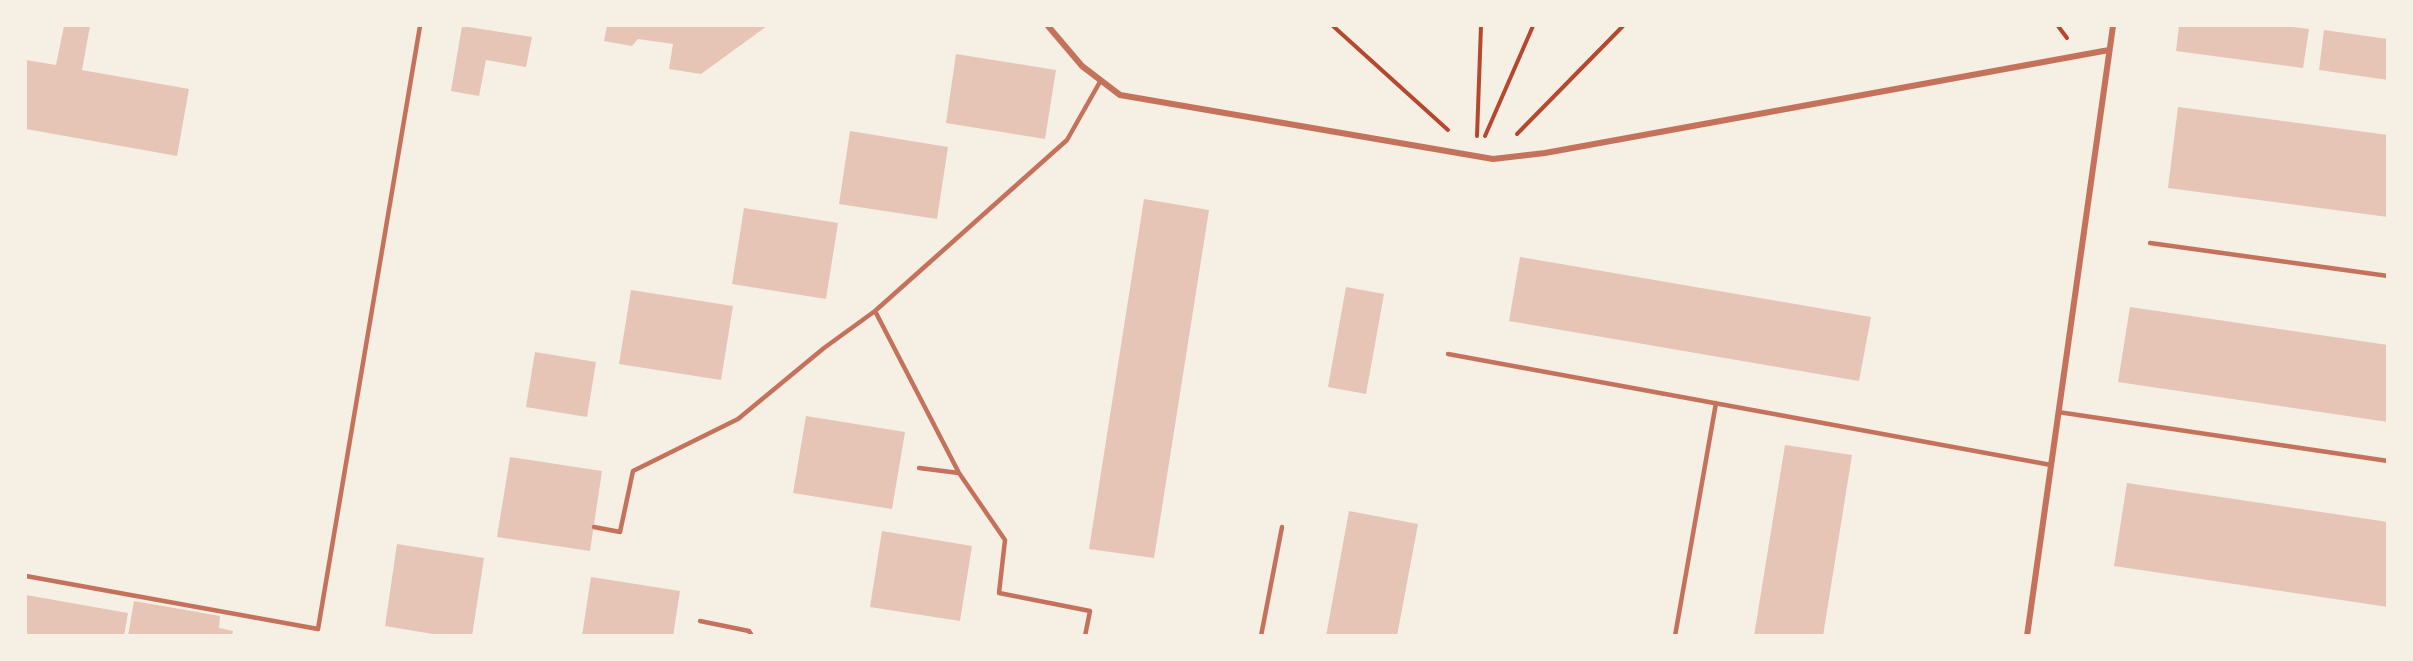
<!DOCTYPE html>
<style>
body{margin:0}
#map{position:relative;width:2413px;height:661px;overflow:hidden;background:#f6efe4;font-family:Montserrat,sans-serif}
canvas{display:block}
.frame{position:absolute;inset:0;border:27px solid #f6efe4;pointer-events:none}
</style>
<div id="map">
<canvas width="2413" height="661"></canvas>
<div class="frame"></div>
</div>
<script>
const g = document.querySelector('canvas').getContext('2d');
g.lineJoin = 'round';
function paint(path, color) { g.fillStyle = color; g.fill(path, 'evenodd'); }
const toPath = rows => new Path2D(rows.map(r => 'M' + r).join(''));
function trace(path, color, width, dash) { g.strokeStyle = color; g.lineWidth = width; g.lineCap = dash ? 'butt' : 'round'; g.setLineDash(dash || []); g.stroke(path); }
paint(toPath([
 [64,26,90,26,82,70,189,89,177,156,26,129,26,60,56,65],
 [462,26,532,37,526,67,486,60,479,96,451,91],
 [607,26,767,26,701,74,669,69,673,44,638,39,632,46,604,41],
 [2179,26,2285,26,2309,29,2303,68,2176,51],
 [2324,30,2388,39,2388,80,2319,70],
 [956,54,1056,70,1045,139,946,123],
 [2178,107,2388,135,2388,217,2168,188],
 [850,131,948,147,937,219,839,204],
 [1144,199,1209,210,1154,558,1089,549],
 [744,208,838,223,826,299,732,284],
 [1520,257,1871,317,1859,381,1509,321],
 [1346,287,1384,294,1366,394,1328,387],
 [631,290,733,306,721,380,619,364],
 [2130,307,2388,345,2388,422,2118,382],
 [535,352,596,362,587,417,526,407],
 [806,416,905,432,892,509,793,493],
 [1785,445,1852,455,1823,636,1754,636],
 [510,457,602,471,590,551,497,537],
 [2127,483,2388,522,2388,607,2114,566],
 [1349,511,1418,524,1397,636,1326,636],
 [882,531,972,546,960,621,870,607],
 [397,544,484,558,472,636,445,636,385,626],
 [591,577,680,591,673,636,582,636],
 [26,595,128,613,124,636,26,636],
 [134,601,220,616,219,628,233,631,232,636,128,636]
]), '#e6c5b7');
trace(toPath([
 [1333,26,1448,130],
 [2058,26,2067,38],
 [1517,134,1623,26],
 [1477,136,1481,26],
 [1485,136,1533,26]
]), '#b5482f', 4);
trace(toPath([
 [2150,243,2388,276],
 [875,311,959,473],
 [1448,354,2051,465],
 [2058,412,2388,461],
 [919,468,959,473,1005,540,999,593,1090,611,1085,636],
 [594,527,620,532,633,471,738,419,824,348,875,311,1067,140,1101,80],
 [26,576,318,629,420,26],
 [700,621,749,631,752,636],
 [1261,636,1282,527],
 [1675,636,1716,403]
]), '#c5725c', 4.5);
trace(toPath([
 [1048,26,1082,66,1120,95,1493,159,1545,153,2109,50],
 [2027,636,2113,26]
]), '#c5725c', 6);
</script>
